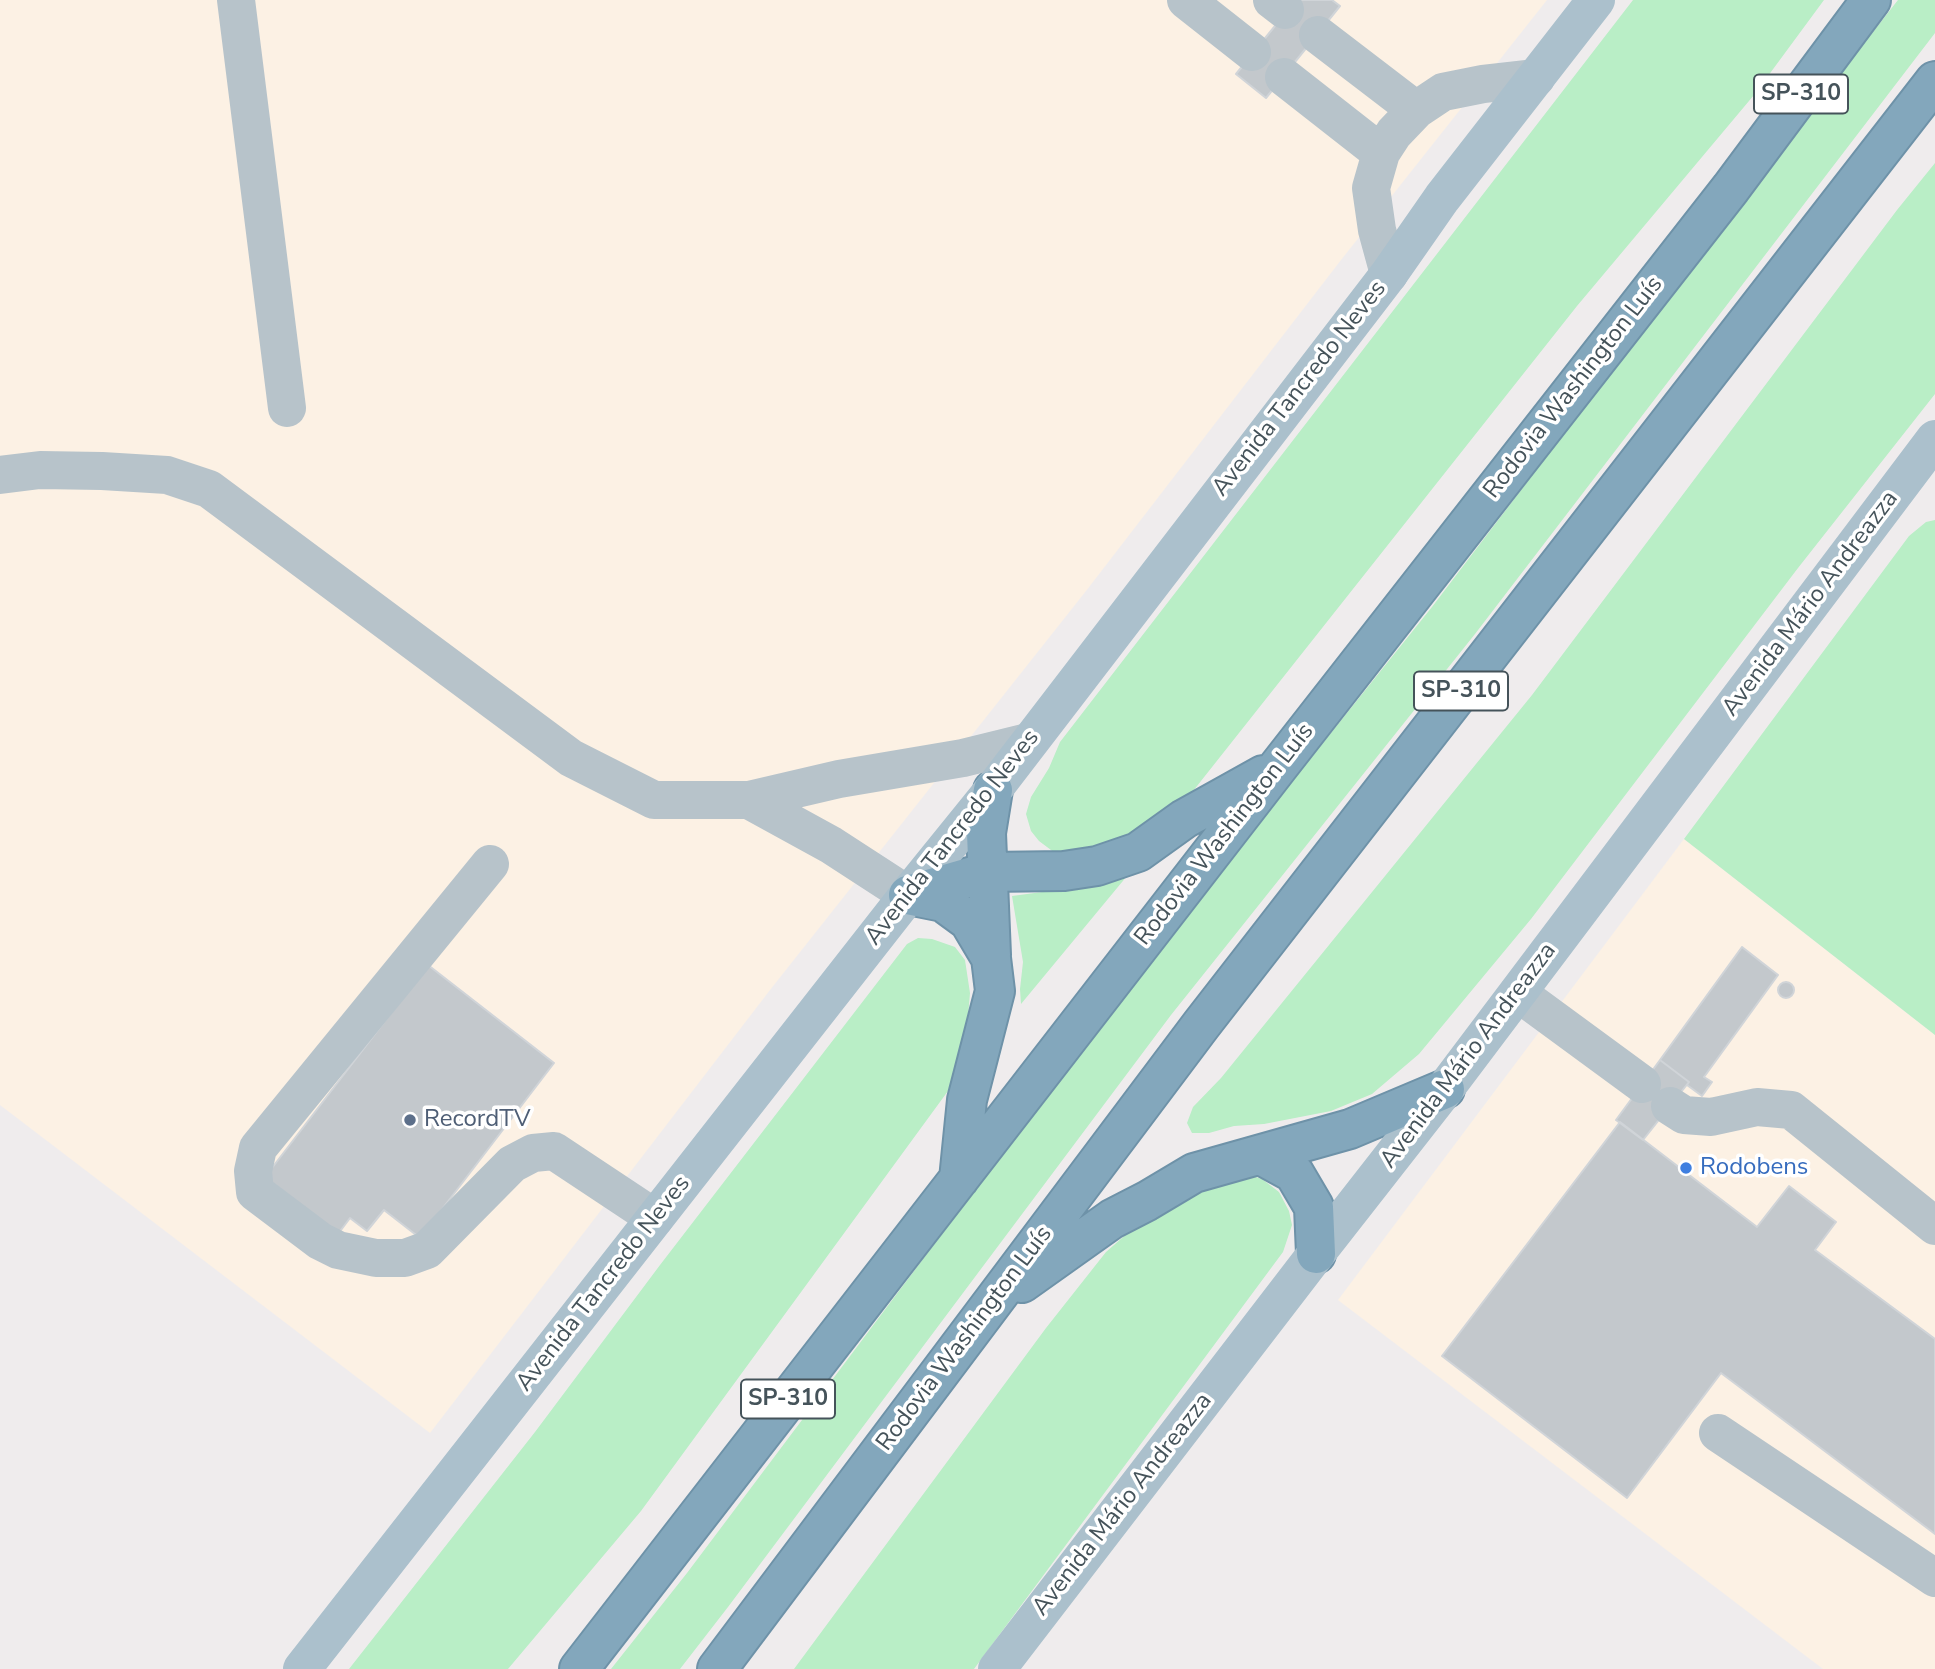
<!DOCTYPE html>
<meta charset="utf-8">
<style>
body{margin:0}
canvas{display:block;background:#efeced}
</style>
<canvas width="1935" height="1669"></canvas>
<script>
const g = document.querySelector('canvas').getContext('2d');
g.lineJoin = 'round';
function paint(path, color) { g.fillStyle = color; g.fill(path, 'evenodd'); }
const toPath = rows => new Path2D(rows.map(r => 'M' + r).join(''));
function trace(path, color, width, dash) { g.strokeStyle = color; g.lineWidth = width; g.lineCap = dash ? 'butt' : 'round'; g.setLineDash(dash || []); g.stroke(path); }
function write(font, color, halo, rows, align = 'center') {
  g.font = font + ' "Nunito Sans",sans-serif'; g.lineWidth = 7; g.setLineDash([]); g.textBaseline = 'middle'; g.strokeStyle = halo; g.fillStyle = color; for (const [text, x, y, turn = 0] of rows) {
    g.save(); g.translate(x, y); g.rotate((+turn || 0) * Math.PI / 180); g.textAlign = isNaN(turn) ? turn : align; if (halo) g.strokeText(text, 0, 0); g.fillText(text, 0, 0); g.restore();
  }
}
paint(toPath([
 [0,0,1547,0,1341,260,1086,591,770,990,430,1433,0,1105],
 [1684,839,1935,1035,1935,1669,1823,1669,1338,1300]
]), '#fcf1e4');
paint(toPath([
 [1633,0,1824,0,1754,95,1577,306,1182,805,1159,828,1091,856,1055,853,1039,841,1031,831,1026,814,1031,797,1049,768,1060,742],
 [1898,0,1935,0,1935,33,1475,634,1171,1015,728,1607,680,1669,611,1669,687,1573,1135,977,1432,607,1757,180],
 [1935,163,1935,394,1798,568,1531,919,1419,1054,1372,1094,1331,1111,1264,1124,1234,1126,1209,1133,1192,1133,1187,1123,1193,1107,1221,1078,1532,695,1897,210],
 [1935,520,1935,1035,1684,839,1909,536,1926,522],
 [1111,876,1127,876,1021,1004,1020,989,1023,962,1012,896,1042,892],
 [918,938,932,939,955,947,965,960,970,993,966,1041,948,1091,641,1511,508,1669,349,1669,535,1432,660,1265,907,944],
 [1242,1173,1262,1179,1279,1192,1289,1211,1292,1225,1283,1252,974,1669,794,1669,1046,1328,1106,1252,1170,1196]
]), '#b9eec6');
const building = toPath([
 [1296,0,1332,0,1340,6,1266,98,1236,74,1296,0],
 [1742,947,1778,975,1704,1077,1712,1082,1702,1096,1687,1085,1689,1082,1660,1060,1742,947],
 [428,965,554,1063,420,1238,384,1210,367,1231,350,1218,338,1234,265,1177,428,965],
 '1778 990a8 8 0 1 1 16 0a8 8 0 1 1-16 0Z',
 [1660,1060,1689,1082,1643,1140,1616,1120,1660,1060],
 [1620,1122,1757,1227,1789,1186,1836,1222,1815,1250,1935,1339,1935,1534,1721,1373,1627,1498,1442,1356,1620,1122]
]);
paint(building, '#c3c8cc');
trace(building, '#d0d4d8', 2);
const highway = toPath([
 [908,895,987,872,1064,871,1097,866,1138,852,1184,819,1263,775],
 [908,895,943,902,969,921,991,958,995,991,967,1100,959,1179],
 [991,955,986,833,993,790],
 [1261,1155,1294,1173,1314,1207,1316,1254],
 [1022,1283,1112,1219,1147,1201,1194,1173,1350,1129,1445,1089],
 [579,1669,1278,767,1731,188,1871,0],
 [717,1669,1201,1025,1935,81]
]);
trace(highway, '#6e92a8', 42);
trace(toPath([
 [236,0,287,408],
 [1186,0,1252,52],
 [1272,0,1285,10],
 [1318,35,1416,110],
 [1284,77,1381,153],
 [1389,274,1377,230,1371,188,1381,153,1394,133,1416,110,1443,92,1483,84,1536,78],
 [0,475,40,470,102,471,167,475,209,489,571,758,654,800,749,800,839,779,963,758,1028,742],
 [749,800,831,845,908,895],
 [490,864,258,1148,253,1171,255,1192,320,1241,338,1250,376,1258,405,1258,427,1250,512,1164,533,1153,554,1151,655,1218],
 [1518,993,1642,1084],
 [1670,1106,1684,1115,1711,1117,1757,1107,1791,1110,1935,1226],
 [1718,1433,1935,1578]
]), '#b7c3ca', 38);
trace(toPath([
 [302,1669,908,895,993,790,1389,274,1442,198,1596,0],
 [997,1669,1316,1254,1445,1089,1935,439]
]), '#abc0cc', 38);
trace(highway, '#83a7bc', 38);
for (const [x, y, r, color] of [
 [410,1120,7,"#5c6f8a"],
 [1686,1168,7,"#3f7fe0"]
]) { const dot = new Path2D(); dot.arc(x, y, r, 0, 2 * Math.PI); g.fillStyle = color; g.fill(dot); trace(dot, '#fff', 2.5); }
for (const [x, y, w] of [
 [1801,94,94],
 [1461,691,94],
 [788,1399,94]
]) { const box = new Path2D(); box.roundRect(x - w / 2, y - 19.5, w, 39, 5); g.fillStyle = '#fff'; g.fill(box); trace(box, '#45535a', 2); }
write('bold 23px', '#45535a', null, [
 ["SP-310",1801,94],
 ["SP-310",1461,691],
 ["SP-310",788,1399]
]);
write('24px', '#45535a', '#fff', [
 ["Rodovia Washington Luís",1574,388,-52],
 ["Avenida Tancredo Neves",1300,389,-52],
 ["Avenida Mário Andreazza",1811,604,-53],
 ["Rodovia Washington Luís",1225,835,-52],
 ["Avenida Tancredo Neves",953,838,-52],
 ["Avenida Mário Andreazza",1469,1056,-53],
 ["Avenida Tancredo Neves",604,1284,-52],
 ["Rodovia Washington Luís",965,1339,-53],
 ["Avenida Mário Andreazza",1123,1505,-52]
]);
write('24px', '#4e5e75', '#fff', [
 ["RecordTV",424,1120]
], 'left');
write('24px', '#366cbe', '#fff', [
 ["Rodobens",1700,1168]
], 'left');
</script>
